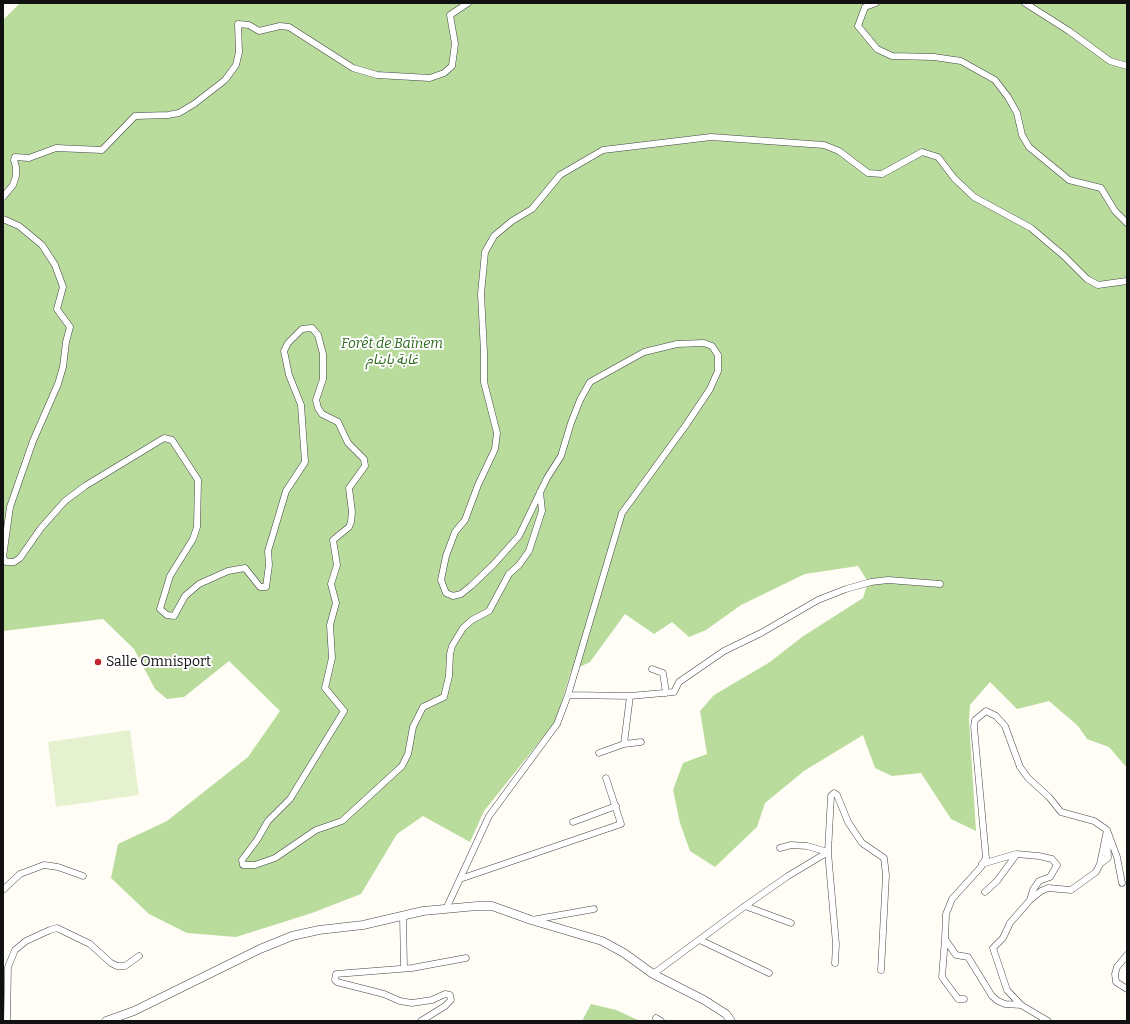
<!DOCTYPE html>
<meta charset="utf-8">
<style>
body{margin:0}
#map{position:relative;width:1130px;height:1024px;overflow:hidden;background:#fffdf5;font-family:Bitter,serif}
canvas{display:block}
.frame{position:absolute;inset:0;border:4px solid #111;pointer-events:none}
</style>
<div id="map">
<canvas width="1130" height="1024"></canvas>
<div class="frame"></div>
</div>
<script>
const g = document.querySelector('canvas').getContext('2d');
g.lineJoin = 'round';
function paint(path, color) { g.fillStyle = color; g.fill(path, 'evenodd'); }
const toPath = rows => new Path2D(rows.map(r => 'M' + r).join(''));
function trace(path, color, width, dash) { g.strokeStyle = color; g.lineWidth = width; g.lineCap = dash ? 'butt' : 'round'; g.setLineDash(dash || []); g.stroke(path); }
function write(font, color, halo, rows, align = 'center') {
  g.font = font + ' Bitter,"Noto Sans Arabic",serif'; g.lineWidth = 4; g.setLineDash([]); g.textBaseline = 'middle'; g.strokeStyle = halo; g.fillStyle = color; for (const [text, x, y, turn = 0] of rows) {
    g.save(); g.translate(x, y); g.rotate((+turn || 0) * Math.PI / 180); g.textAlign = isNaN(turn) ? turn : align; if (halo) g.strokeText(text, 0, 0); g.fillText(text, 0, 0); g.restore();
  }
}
paint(toPath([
 [20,3,1127,3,1127,768,1109,747,1087,739,1078,726,1049,701,1017,709,990,682,970,705,969,720,976,831,951,819,921,773,892,776,875,768,863,735,804,771,765,803,757,827,715,867,690,851,680,823,673,790,683,763,707,754,700,711,714,695,770,662,802,637,863,598,868,582,858,566,805,574,741,605,706,630,689,637,672,622,654,634,625,614,590,662,571,671,556,721,484,811,470,842,423,816,397,834,361,894,312,913,236,937,187,933,149,914,111,878,118,844,167,821,248,757,280,711,229,661,184,697,167,699,155,689,134,649,103,619,3,631,3,20],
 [591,1004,616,1010,640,1021,582,1021]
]), '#b9dc9c');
paint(toPath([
 [130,730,139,795,56,807,48,742]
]), '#e6f2cf');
const minor = toPath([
 [876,3,865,7,858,26,877,49,892,56,934,57,961,61,995,80,1008,97,1017,113,1022,135,1029,147,1069,180,1101,188,1115,211,1127,223],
 [1025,3,1069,31,1110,61,1127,66],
 [3,197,13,185,16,176,16,167,14,160,15,157,29,158,56,148,102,150,135,116,168,115,179,113,194,104,225,80,236,65,239,52,238,24,249,25,259,31,280,26,289,27,353,68,377,75,430,78,444,73,452,66,455,44,450,15,468,3],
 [3,219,19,226,42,245,55,265,63,287,57,309,70,327,66,342,63,367,58,384,33,441,10,507,3,557,6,562,14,562,20,558,41,528,65,501,85,486,164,438,172,440,198,480,197,527,193,539,170,576,160,609,167,615,174,616,185,596,199,584,228,571,245,568,260,587,266,587,269,565,268,551,286,491,305,462,301,405,289,375,284,351,288,343,302,329,312,328,318,335,323,354,323,379,316,400,318,408,322,414,338,422,348,443,364,459,365,466,349,488,352,512,351,522,349,527,333,540,337,565,331,584,336,603,330,625,332,658,325,688,344,711,290,799,268,821,257,840,242,860,243,865,255,865,275,858,316,830,342,821,402,766,408,754,413,727,423,707,444,697,449,676,450,654,452,646,463,628,472,620,489,611,509,574,519,565,529,551,542,511,540,492],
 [652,669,663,673,666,693],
 [568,695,622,513,686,425,710,389,718,371,718,355,712,346,704,343,677,344,644,352,590,382,580,400,571,423,561,456,547,478,519,536,493,565,471,586,461,594,453,596,446,593,441,580,446,556,455,532,465,520,478,485,495,449,497,433,484,382,484,352,481,294,485,252,494,236,512,221,532,209,560,175,603,150,711,137,824,145,839,151,868,173,882,174,922,152,938,157,954,178,974,197,1031,228,1064,256,1087,279,1098,285,1127,281],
 [624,744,630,696],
 [599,753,624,744,641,742],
 [573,822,616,806],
 [1107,830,1117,857,1122,883],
 [780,848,791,845,807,846,828,852],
 [982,864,1016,854,1039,856,1052,859,1057,865,1050,877,1039,881,1033,890,1030,900],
 [1100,864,1108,858,1107,837],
 [460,879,621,824,606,778],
 [3,890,20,874,44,865,58,867,83,876],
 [985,892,997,881,1016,855],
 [745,906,791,923],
 [446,909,489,816,557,724,568,695,630,696,674,692,679,682,724,651,761,633,818,600,846,589,871,582,888,580,940,584],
 [403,916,404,968],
 [532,920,594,909],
 [945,939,942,977,958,999,964,999],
 [700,940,769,973],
 [1127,955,1117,967,1115,974,1116,982,1127,989],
 [835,963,836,944,828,852,831,796,834,793,837,795,848,822,862,843,884,858,886,875,881,970],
 [653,974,745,906,788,876,828,852],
 [1021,1005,1005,1004,998,1001,992,996,968,957,956,955,945,939,946,914,952,899,981,867,986,858,974,727,975,720,986,711,996,716,1005,726,1020,767,1028,778,1049,797,1061,812,1094,821,1107,830,1100,864,1096,872,1071,890,1048,888,1041,891,1030,900,1010,923,1003,938,993,948,1007,990,1021,1005,1048,1021],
 [656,1018,661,1021],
 [7,1021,8,967,15,950,26,941,50,930,57,928,90,944,111,963,117,966,125,966,139,956],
 [421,1021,445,1006,451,1000,450,995,445,994,432,1000,412,1003,400,1001,384,994,337,982,335,980,336,974,412,968,466,958]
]);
const tertiary = toPath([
 [106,1021,134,1011,260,949,292,936,319,930,363,925,423,911,477,906,492,906,531,920,602,941,624,953,653,974,704,1000,726,1014,731,1021]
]);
trace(minor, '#444', 7);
trace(tertiary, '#444', 9);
trace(minor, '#fff', 6);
trace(tertiary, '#fff', 8);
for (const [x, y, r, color] of [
 [98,662,4,"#c4262e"]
]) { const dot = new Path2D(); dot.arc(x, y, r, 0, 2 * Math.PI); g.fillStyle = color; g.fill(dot); trace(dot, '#fff', 1.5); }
write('italic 14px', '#2f6b1f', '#fff', [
 ["Forêt de Baïnem",392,344],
 ["غابة باينام",392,360]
]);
write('14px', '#111', '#fff', [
 ["Salle Omnisport",106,662]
], 'left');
</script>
